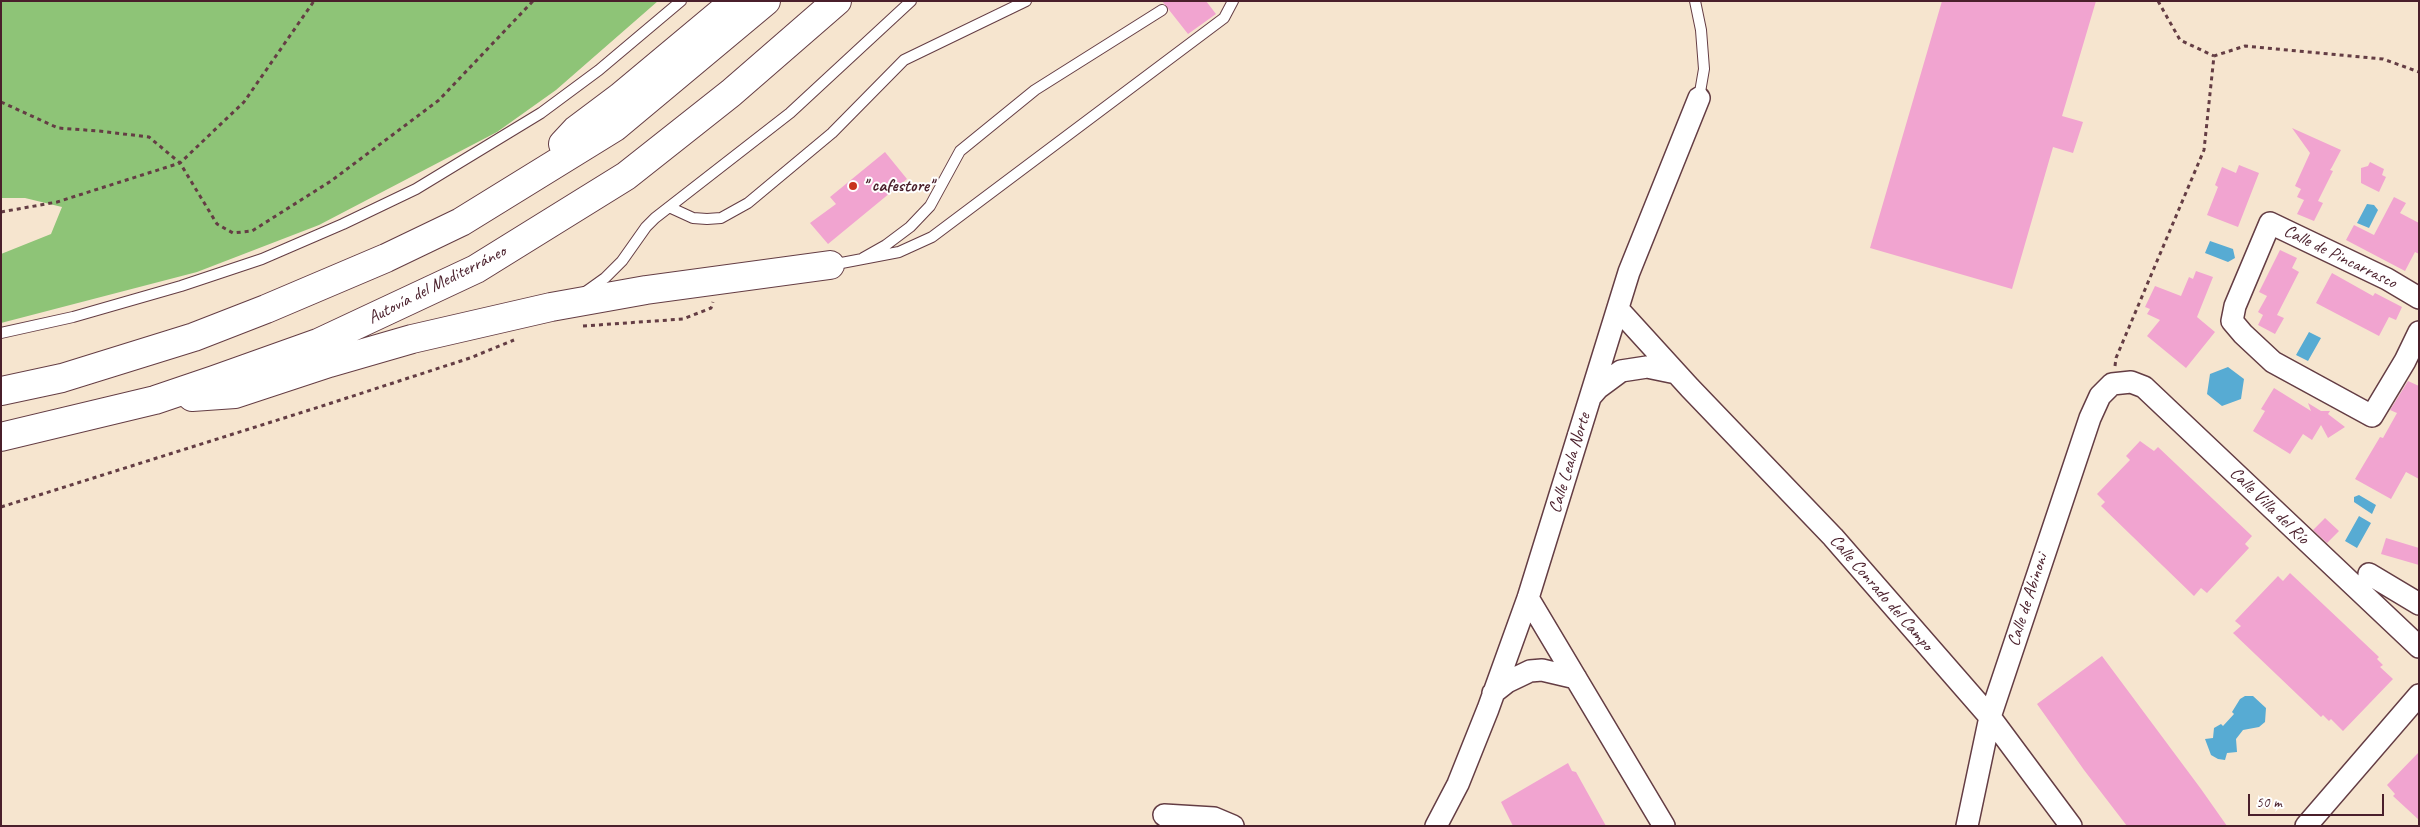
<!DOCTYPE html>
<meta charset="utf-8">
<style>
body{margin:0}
#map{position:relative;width:2420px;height:827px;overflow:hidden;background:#f6e5cf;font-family:Caveat,sans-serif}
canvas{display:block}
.frame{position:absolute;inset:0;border:2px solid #4a1f2b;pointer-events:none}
.scale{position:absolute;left:2248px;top:794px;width:136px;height:22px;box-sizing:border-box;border:2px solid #4a1f2b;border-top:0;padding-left:6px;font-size:15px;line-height:18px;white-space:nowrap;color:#4a1f2b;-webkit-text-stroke:4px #fff;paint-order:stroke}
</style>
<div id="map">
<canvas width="2420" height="827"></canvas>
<div class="frame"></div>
<div class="scale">50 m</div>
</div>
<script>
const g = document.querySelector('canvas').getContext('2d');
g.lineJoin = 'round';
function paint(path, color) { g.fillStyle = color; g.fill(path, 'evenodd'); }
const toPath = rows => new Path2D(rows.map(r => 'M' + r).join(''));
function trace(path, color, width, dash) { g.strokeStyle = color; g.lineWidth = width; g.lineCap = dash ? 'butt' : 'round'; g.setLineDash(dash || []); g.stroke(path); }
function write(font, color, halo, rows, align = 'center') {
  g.font = font + ' Caveat,sans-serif'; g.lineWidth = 4; g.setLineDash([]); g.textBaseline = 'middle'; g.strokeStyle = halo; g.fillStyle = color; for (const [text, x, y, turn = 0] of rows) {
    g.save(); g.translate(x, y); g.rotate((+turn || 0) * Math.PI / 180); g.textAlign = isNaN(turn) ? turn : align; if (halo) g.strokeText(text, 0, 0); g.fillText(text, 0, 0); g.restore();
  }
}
paint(toPath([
 [1,1,658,1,556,90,497,132,319,225,197,272,1,323,1,254,51,234,62,207,25,198,1,198]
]), '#8ec477');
paint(toPath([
 [2367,204,2374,205,2378,210,2369,228,2357,223],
 [2210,241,2233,249,2235,258,2228,262,2205,253],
 [2309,332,2321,338,2308,361,2296,355],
 [2228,367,2244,379,2241,399,2222,406,2207,394,2210,374],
 [2359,495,2376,505,2372,514,2354,502,2354,497],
 [2359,516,2371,523,2357,548,2345,541],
 [2245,696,2253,696,2266,708,2265,722,2259,727,2243,730,2236,739,2237,752,2227,753,2225,760,2218,759,2211,755,2205,739,2213,738,2214,728,2221,724,2223,726,2234,714,2232,712,2240,699]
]), '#57abd3');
paint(toPath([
 [1162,1,1206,1,1216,14,1188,34],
 [1942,1,2096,1,2062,116,2083,122,2073,153,2053,147,2012,289,1870,248],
 [2292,128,2341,150,2332,167,2330,170,2333,171,2318,201,2323,203,2314,221,2297,214,2304,200,2297,197,2301,189,2295,186,2310,153],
 [885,152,907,179,828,244,810,223,836,204,830,197],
 [2370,162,2384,169,2382,175,2386,177,2379,192,2361,183,2361,168,2368,166],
 [2239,165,2259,173,2238,227,2207,215,2218,187,2215,185,2222,167,2236,173],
 [2394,197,2406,203,2400,213,2419,223,2419,254,2415,252,2405,271,2346,240,2354,225,2374,235],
 [2280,250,2297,258,2292,268,2299,272,2277,315,2284,318,2275,334,2258,325,2263,315,2258,312,2267,296,2259,292],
 [2196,271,2213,277,2197,317,2215,332,2186,368,2147,336,2160,320,2147,314,2150,309,2145,307,2155,286,2181,296,2189,277,2193,279],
 [2332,273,2373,296,2375,293,2402,307,2396,320,2389,317,2379,336,2316,303],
 [2408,381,2419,386,2419,479,2406,472,2391,499,2355,479,2380,437,2383,438,2397,413,2390,410],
 [2274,388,2311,411,2308,403,2321,411,2330,411,2328,414,2345,427,2328,438,2321,425,2312,440,2303,434,2290,454,2253,431,2265,411,2261,409],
 [2140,441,2154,451,2158,447,2252,536,2245,544,2249,548,2207,593,2201,588,2194,596,2101,506,2105,502,2097,494,2130,460,2126,456],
 [2325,518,2339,531,2327,543,2313,530],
 [2386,538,2419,548,2419,565,2381,554],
 [2290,573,2379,657,2377,659,2383,665,2380,667,2393,679,2343,731,2331,719,2329,721,2323,715,2321,717,2233,633,2241,626,2235,621,2278,576,2283,581],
 [2102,656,2201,789,2227,826,2127,826,2084,770,2037,704],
 [2419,752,2419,820,2393,796,2395,794,2387,785],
 [1568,763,1572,771,1576,772,1606,826,1513,826,1501,802]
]), '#f1a4d0');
const service = toPath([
 [1695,1,1701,30,1704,69,1699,98],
 [669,207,693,218,707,219,721,218,748,203,832,133,904,60,1026,1],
 [863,258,886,245,910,227,930,206,960,151,1035,90,1162,10],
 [831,265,899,252,932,237,1224,18,1233,1],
 [584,293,605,278,622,261,646,227,655,218,790,113,911,1],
 [1,333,73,317,181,286,262,259,343,224,416,189,541,113,599,70,681,1]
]);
const minor = toPath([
 [2419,298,2387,279,2270,223,2235,306,2232,321,2243,334,2273,362,2372,416,2405,361,2419,332],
 [1618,309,1690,388,1833,537,1990,717,2071,826],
 [1591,396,1598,388,1621,371,1647,367,1676,373],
 [2369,574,2419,604],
 [1528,598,1664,826],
 [1493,693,1507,682,1530,671,1542,670,1576,678],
 [1164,815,1214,818,1233,826],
 [1436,826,1458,784,1488,709,1528,598,1629,272,1699,98],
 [1967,826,1990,717,2090,418,2100,396,2112,384,2131,382,2144,387,2419,647],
 [2306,826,2419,695]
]);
const motorway = toPath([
 [563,144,576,130,620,97,735,1],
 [1,391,62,378,194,337,266,309,386,258,461,222,615,127,766,1],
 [192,397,235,394,329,363,412,339,551,307,646,290,830,265],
 [1,437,155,400,214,380,318,343,476,269,626,176,731,93,837,1]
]);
trace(service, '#643d44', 12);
trace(minor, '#643d44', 24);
trace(motorway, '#643d44', 30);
trace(toPath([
 [2158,1,2180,40,2214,56],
 [1,102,58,128,99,131,149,137,180,163,217,224,233,233,252,231,331,181,439,100,533,1],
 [1,212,57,202,180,163,244,102,314,1],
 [583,326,683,319,711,308,713,302],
 [2115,366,2116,358,2204,150,2214,56,2245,46,2383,59,2419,72],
 [1,507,319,407,470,358,514,340]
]), '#643d44', 3, [4, 4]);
trace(service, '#fff', 10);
trace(minor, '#fff', 21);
trace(motorway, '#fff', 28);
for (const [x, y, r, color] of [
 [853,186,5,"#c8321e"]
]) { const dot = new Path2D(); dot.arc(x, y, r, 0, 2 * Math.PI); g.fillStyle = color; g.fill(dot); trace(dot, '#fff', 2); }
write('bold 18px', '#4a1f2b', '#fff', [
 ["\" cafestore\"",863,186]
], 'left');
write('18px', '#4a1f2b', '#fff', [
 ["Calle de Pincarrasco",2340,257,26],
 ["Autovía del Mediterráneo",437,285,-27],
 ["Calle Leala Norte",1570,463,-73],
 ["Calle Villa del Río",2269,506,44],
 ["Calle Conrado del Campo",1881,593,49],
 ["Calle de Abinoni",2028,600,-72]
]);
</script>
